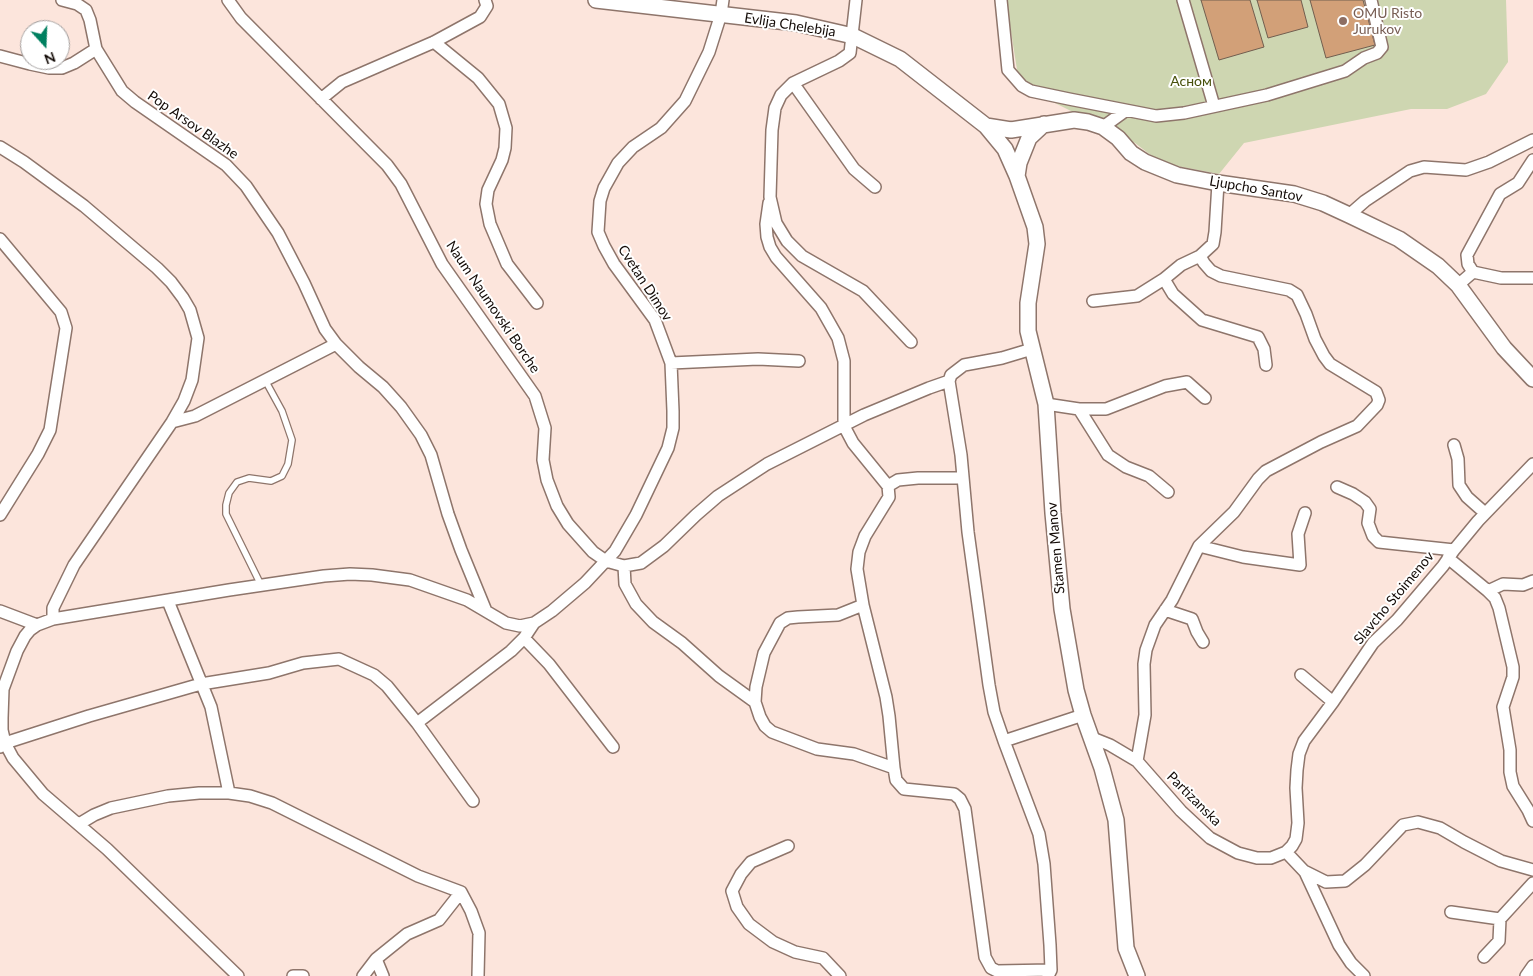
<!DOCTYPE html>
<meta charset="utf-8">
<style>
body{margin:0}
#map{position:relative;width:1533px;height:976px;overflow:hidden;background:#fce5dc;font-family:Lato,sans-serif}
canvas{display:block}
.north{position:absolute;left:20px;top:20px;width:50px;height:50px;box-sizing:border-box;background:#fff;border:1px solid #a19d9c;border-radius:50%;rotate:160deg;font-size:14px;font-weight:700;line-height:20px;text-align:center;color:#130b07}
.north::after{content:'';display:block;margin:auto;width:18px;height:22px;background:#008060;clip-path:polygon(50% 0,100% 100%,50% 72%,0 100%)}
</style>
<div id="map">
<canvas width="1533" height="976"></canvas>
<div class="north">N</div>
</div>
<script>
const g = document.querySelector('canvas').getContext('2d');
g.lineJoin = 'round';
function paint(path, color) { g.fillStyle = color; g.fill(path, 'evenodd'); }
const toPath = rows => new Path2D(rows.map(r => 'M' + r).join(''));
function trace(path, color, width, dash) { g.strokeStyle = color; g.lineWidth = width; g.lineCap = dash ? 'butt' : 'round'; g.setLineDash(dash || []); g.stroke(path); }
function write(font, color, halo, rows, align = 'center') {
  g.font = font + ' Lato,sans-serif'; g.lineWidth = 4; g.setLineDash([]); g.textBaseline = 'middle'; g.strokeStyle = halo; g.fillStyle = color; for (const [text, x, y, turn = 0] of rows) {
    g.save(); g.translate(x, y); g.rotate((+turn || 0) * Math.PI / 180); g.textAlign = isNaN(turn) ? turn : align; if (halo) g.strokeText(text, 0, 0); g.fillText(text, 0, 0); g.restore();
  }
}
paint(toPath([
 [1006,0,1506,0,1508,62,1486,94,1447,109,1411,109,1244,143,1219,174,1161,163,1135,143,1031,91,1018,76]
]), '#ced6b1');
const building = toPath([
 [1201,0,1250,0,1264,47,1219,60,1201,0],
 [1257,0,1301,0,1308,27,1268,38,1257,0],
 [1310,0,1363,0,1375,45,1326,58,1310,0]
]);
paint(building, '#d2a078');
trace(building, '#715e4f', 1);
const service = toPath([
 [261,585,226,514,226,505,229,493,237,482,249,478,271,481,282,476,288,464,292,440,282,411,265,380]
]);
const minor = toPath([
 [62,0,77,4,86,10,90,20,96,49,122,91,135,102,226,165,246,186,278,233,304,283,325,329,336,344],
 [228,0,241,18,387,165,401,184,442,264,535,396,545,428,543,460,547,480,557,506,568,524,593,552,606,561,624,566,641,563,664,546,696,515,718,496,767,464,864,415,929,388,949,381],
 [856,0,850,53,839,61,793,83,781,95,775,108,772,130,770,197,776,223,787,241,802,256,863,291,911,342],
 [1001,0,1008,70,1022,86,1031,91,1069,99,1156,116,1184,113,1267,95,1345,71,1364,58,1377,53,1382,47,1371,0],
 [1183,0,1214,106],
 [434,42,478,78,499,104,506,128,505,148,502,160,488,190,486,204,490,224,507,264,537,303],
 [0,56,30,64,49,68,62,68,74,63,96,49],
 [793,83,854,169,875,187],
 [321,99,342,82,434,42,480,17,487,6,485,0],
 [1103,127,1125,111],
 [0,147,24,162,84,206,157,268,171,282,183,298,190,310,198,338,192,380,184,401,172,422,74,565,53,608,53,619],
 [769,203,766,224,767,237,770,247,776,257,821,308,838,338,844,361,844,426,853,443,888,486,898,480,918,478,963,478],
 [1349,215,1365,201,1410,171,1424,167,1466,170,1489,162,1533,140],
 [0,239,61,312,66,328,50,430,38,454,0,515],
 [1200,256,1181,265,1164,279,1173,294,1202,320,1258,337,1264,349,1266,365],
 [1473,272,1468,264,1467,255,1500,194,1518,183,1533,160],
 [1458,285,1473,272,1501,278,1533,278],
 [1093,301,1137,296,1164,279],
 [1032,349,1002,358,964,365,951,375,949,381,961,455,968,532,989,685,994,712,1004,741,1039,834,1044,864,1050,945,1051,970,1048,976],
 [671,363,758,359,799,361],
 [1046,404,1079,409,1106,409,1165,386,1187,382,1205,398],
 [1079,409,1108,455,1126,467,1149,476,1168,492],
 [172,422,195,416,336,344,359,367,383,387,401,407,421,435,431,455,448,514,461,550,486,611],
 [1454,445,1458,459,1459,485,1467,497,1485,513],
 [888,486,889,497,865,536,859,552,857,569,863,605,838,615,798,617,788,618,780,623,764,653,756,687,755,702,760,717,765,726,772,732,817,749,854,754,894,768,896,780,904,789,954,794,960,799,965,809,985,957,991,968,997,971,1051,970],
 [1337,487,1353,494,1365,502,1370,509,1368,523,1373,536,1379,542,1454,550],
 [1199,546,1243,557,1300,565,1298,534,1305,513],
 [1448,558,1488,591,1495,598,1499,608,1513,667,1513,677,1503,707,1510,750,1510,772,1513,786,1528,810,1533,821],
 [624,566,625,584,636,604,653,622,682,643,719,676,755,702],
 [1488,591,1503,584,1523,585,1533,581],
 [168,601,211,707,229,793],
 [863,605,886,697,889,716,894,768],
 [1165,610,1192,619,1197,632,1203,642],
 [0,611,37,625],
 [524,638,549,664,613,747],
 [1301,675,1333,702],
 [417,723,511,651,524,638,534,623],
 [1090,737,1110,745,1137,761,1181,811,1210,838,1238,853,1257,858,1271,858,1286,852,1292,846,1296,839,1298,823,1296,788,1297,770,1299,754,1304,741,1333,702,1373,643,1397,620,1443,566,1454,550,1478,521,1533,464],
 [1004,741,1083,715],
 [0,747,5,743,89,716,201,684,269,673,303,663,339,659,374,675,387,686,417,723,473,801],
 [1137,761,1145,715,1144,664,1146,650,1155,625,1172,600,1199,546,1234,512,1258,479,1266,471,1321,442,1357,426,1377,405,1379,400,1376,392,1330,364,1324,356,1315,339,1306,314,1297,295,1289,290,1221,276,1211,271,1204,263,1200,256,1213,244,1215,232,1218,183],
 [79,824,94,815,111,808,168,796,199,793,229,793,250,796,272,803,418,876,461,892],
 [788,846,751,862,741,874,732,891,737,907,749,924,773,942,795,952,823,958,840,976],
 [1286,852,1304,871,1326,882,1345,881,1365,865,1403,825,1418,822,1440,828,1464,842,1501,861,1533,870],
 [1305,872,1339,945,1351,963,1364,976],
 [1451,912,1500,919,1533,883],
 [1484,957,1499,941,1500,919],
 [376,959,407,934,439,920,461,892,471,911,479,933,478,976],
 [238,976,107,849,43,794,13,758,5,743,2,730,2,718,3,689,17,651,25,636,30,630,37,625,53,619,229,590,324,576,350,574,372,575,410,580,467,600,506,623,520,626,534,623,552,611,585,583,615,551,636,515,668,448,673,428,673,411,671,363,655,320,614,264,604,246,598,232,600,201,604,188,618,163,633,147,661,128,685,101,709,52,721,14,723,0],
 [293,976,303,976],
 [363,976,376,959,383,976],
 [1526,976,1533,966]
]);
const tertiary = toPath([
 [596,0,796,23,853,36,900,59,986,126,1005,149,1017,176,1035,227,1037,244,1028,303,1028,331,1046,404,1053,513,1062,609,1076,690,1083,715,1102,768,1116,820,1126,948,1137,976],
 [986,126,1011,130,1074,120,1088,122,1103,127,1118,138,1131,153,1145,162,1177,175,1218,183,1294,194,1323,203,1349,215,1399,239,1438,266,1458,285,1504,348,1533,379],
 [1017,176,1019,163,1029,138,1044,124]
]);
trace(service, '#8e756b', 8);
trace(minor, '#8e756b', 14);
trace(tertiary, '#8e756b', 18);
trace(service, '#fff', 5.5);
trace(minor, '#fff', 11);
trace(tertiary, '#fff', 15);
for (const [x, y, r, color] of [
 [1343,21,5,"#8d6e63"]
]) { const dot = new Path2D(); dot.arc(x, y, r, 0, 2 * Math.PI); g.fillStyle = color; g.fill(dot); trace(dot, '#fff', 2); }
write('14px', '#785e54', '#fff', [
 ["OMU Risto",1353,13],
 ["Jurukov",1353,29]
], 'left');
write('14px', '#130b07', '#fff', [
 ["Evlija Chelebija",790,25,9],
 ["Pop Arsov Blazhe",193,125,35],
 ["Ljupcho Santov",1256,189,10],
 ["Cvetan Dimov",645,283,57],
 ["Naum Naumovski Borche",493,307,56],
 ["Stamen Manov",1056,548,-95],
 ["Slavcho Stoimenov",1394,598,-50],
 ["Partizanska",1194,799,45]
]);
write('14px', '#47500a', '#fff', [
 ["Асном",1191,81]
]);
</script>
